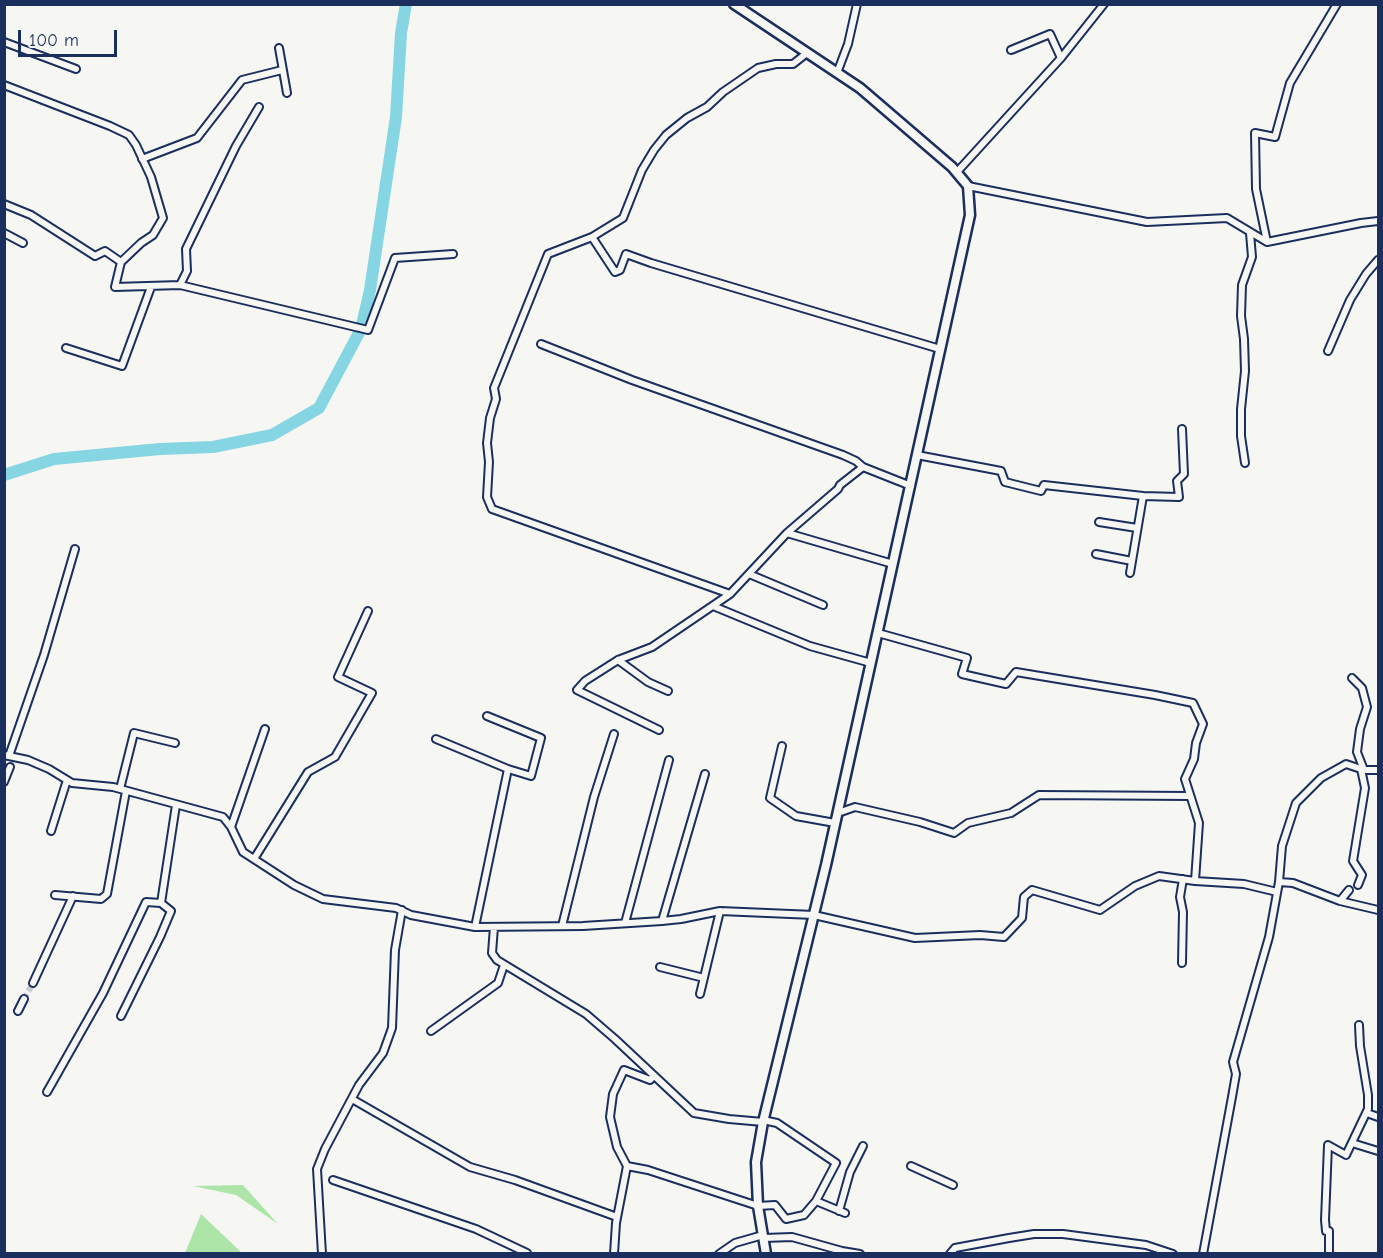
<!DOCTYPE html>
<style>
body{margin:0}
#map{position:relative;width:1383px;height:1258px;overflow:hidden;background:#f6f6f2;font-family:"Comic Neue",sans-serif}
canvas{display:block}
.frame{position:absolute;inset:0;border:6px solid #1b2f5e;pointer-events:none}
.scale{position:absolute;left:18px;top:30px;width:99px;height:27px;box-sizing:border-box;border:3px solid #1b2f5e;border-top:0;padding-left:8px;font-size:18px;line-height:21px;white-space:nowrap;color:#1b2f5e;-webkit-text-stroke:4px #f6f6f2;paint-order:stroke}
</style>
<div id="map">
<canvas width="1383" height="1258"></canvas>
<div class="frame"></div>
<div class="scale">100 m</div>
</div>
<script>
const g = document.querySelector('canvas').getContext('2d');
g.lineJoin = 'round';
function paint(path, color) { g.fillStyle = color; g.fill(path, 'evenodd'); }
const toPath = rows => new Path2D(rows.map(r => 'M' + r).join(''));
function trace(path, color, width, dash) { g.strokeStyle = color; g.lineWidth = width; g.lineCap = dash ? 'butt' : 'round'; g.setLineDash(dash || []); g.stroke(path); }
paint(toPath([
 [243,1185,278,1224,236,1195,193,1186],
 [201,1214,241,1252,240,1253,185,1253]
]), '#ade5a9');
trace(toPath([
 [4,475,54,459,160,449,213,447,272,435,319,408,361,329,370,290,396,117,401,33,406,4]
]), '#86d5e3', 12);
trace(toPath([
 [24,999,33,983]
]), '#caced4', 6, [6, 3]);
const minor = toPath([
 [4,42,76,69],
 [279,48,287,93],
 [1011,50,1050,34,1061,58],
 [837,73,848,44,857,4],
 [4,85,110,126,129,135,136,145,151,177,163,218,153,235,141,243,121,262,115,287,180,285,368,330,395,258,453,254],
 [142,159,197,138,242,80,282,70],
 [957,172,1061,58,1104,4],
 [968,186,1147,222,1227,218,1267,242,1361,223,1378,221],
 [4,204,31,215,95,256,105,251,121,262],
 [4,233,23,243],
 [592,237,623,218,642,170,654,150,666,135,687,118,707,107,723,92,758,68,776,64,793,64,807,53],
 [1267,242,1256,189,1255,133,1275,137,1290,83,1337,4],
 [180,285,187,271,186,249,236,146,259,107],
 [541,344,632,380,843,455,856,461,863,467,911,486],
 [66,348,122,366,151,287],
 [1328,351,1350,300,1366,274,1378,260],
 [917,455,1001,471,1005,482,1041,491,1044,485,1143,496,1179,497,1177,481,1184,474,1182,429],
 [1245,463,1241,436,1241,409,1245,371,1244,339,1241,316,1242,285,1252,257,1250,233],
 [1099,522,1137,528],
 [787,533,893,564],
 [1096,554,1132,561],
 [1130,573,1143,496],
 [749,574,823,605],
 [730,594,492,509,487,497,489,462,487,443,490,418,496,399,494,388,548,254,592,237,615,272,620,270,626,254,651,263,940,349],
 [713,606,810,646,871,663],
 [878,633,967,658,962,674,1006,684,1016,672,1155,695,1193,703,1203,724,1196,743,1194,759,1185,779,1199,823,1195,881],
 [618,660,648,682,668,691],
 [1352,678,1362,688,1367,707,1360,729,1357,752,1364,770],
 [659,730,577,690,585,681,618,660,652,647,730,594,787,533,838,489,840,485,863,467],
 [436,739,508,769],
 [782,746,770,798,796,816,835,823],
 [4,755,28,760,49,769,72,783,113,787,223,817,231,827,243,852,294,885,323,899,396,908,411,915,475,927,583,926,662,921,681,919,720,911,814,915,915,938,980,935,1004,937,1022,918,1024,897,1032,890,1100,910,1135,886,1159,876,1195,881,1244,884,1277,892],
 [9,756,44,655,75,549],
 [4,782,10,767],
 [120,789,134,733,175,743],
 [838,813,855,807,920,822,954,833,968,823,1011,813,1039,795,1190,796],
 [231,827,265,729],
 [51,831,67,780],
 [254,859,308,772,335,757,372,693,338,677,368,611],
 [1279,882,1293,883,1340,901,1378,910],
 [1358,885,1362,875,1353,861,1365,788,1361,769],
 [55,895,101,899,107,894,126,791],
 [1340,901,1349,890],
 [662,921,705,774],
 [625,923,669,760],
 [562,926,594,797,614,734],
 [475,927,508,769,531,776,541,738,487,716],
 [494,927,492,953,497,960,586,1014,615,1039,694,1113,729,1119,763,1122],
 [1182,963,1183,912,1180,897,1183,879],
 [660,967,704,978],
 [33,983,73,896],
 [700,994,720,911],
 [18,1011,24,999],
 [121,1016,160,937,171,911,161,903],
 [431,1031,498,983,504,965],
 [47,1092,103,993,146,902,161,903,176,805],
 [352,1099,470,1167,515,1180,617,1217],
 [1367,1113,1378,1117],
 [763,1120,777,1123,836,1163,816,1201,845,1213],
 [1352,1143,1378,1151],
 [627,1166,648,1170,758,1206,775,1205,786,1219,804,1215,816,1201],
 [911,1166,953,1185],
 [333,1180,476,1229,527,1253],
 [839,1211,850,1172,863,1146],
 [764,1238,792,1237,842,1251,860,1254],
 [322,1254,317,1169,325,1149,359,1085,383,1053,392,1028,395,950,402,910],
 [614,1254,616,1223,627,1166,617,1147,610,1117,613,1094,624,1070,650,1080,654,1076],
 [719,1254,735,1243,763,1235],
 [950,1254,955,1248,1009,1238,1034,1234,1063,1234,1146,1245,1173,1254],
 [1203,1254,1232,1097,1236,1074,1233,1062,1269,937,1279,882,1282,846,1296,803,1321,778,1346,764,1364,770,1378,770],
 [1329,1254,1329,1231,1326,1231,1325,1220,1328,1145,1346,1155,1368,1109,1368,1095,1360,1046,1359,1025]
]);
const secondary = toPath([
 [734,4,860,88,952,167,968,186,970,215,826,865,763,1122,756,1162,758,1206,766,1254]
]);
trace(minor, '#1b2f5e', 10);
trace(secondary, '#1b2f5e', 13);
trace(minor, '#f6f6f2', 6);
trace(secondary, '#f6f6f2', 8);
</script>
